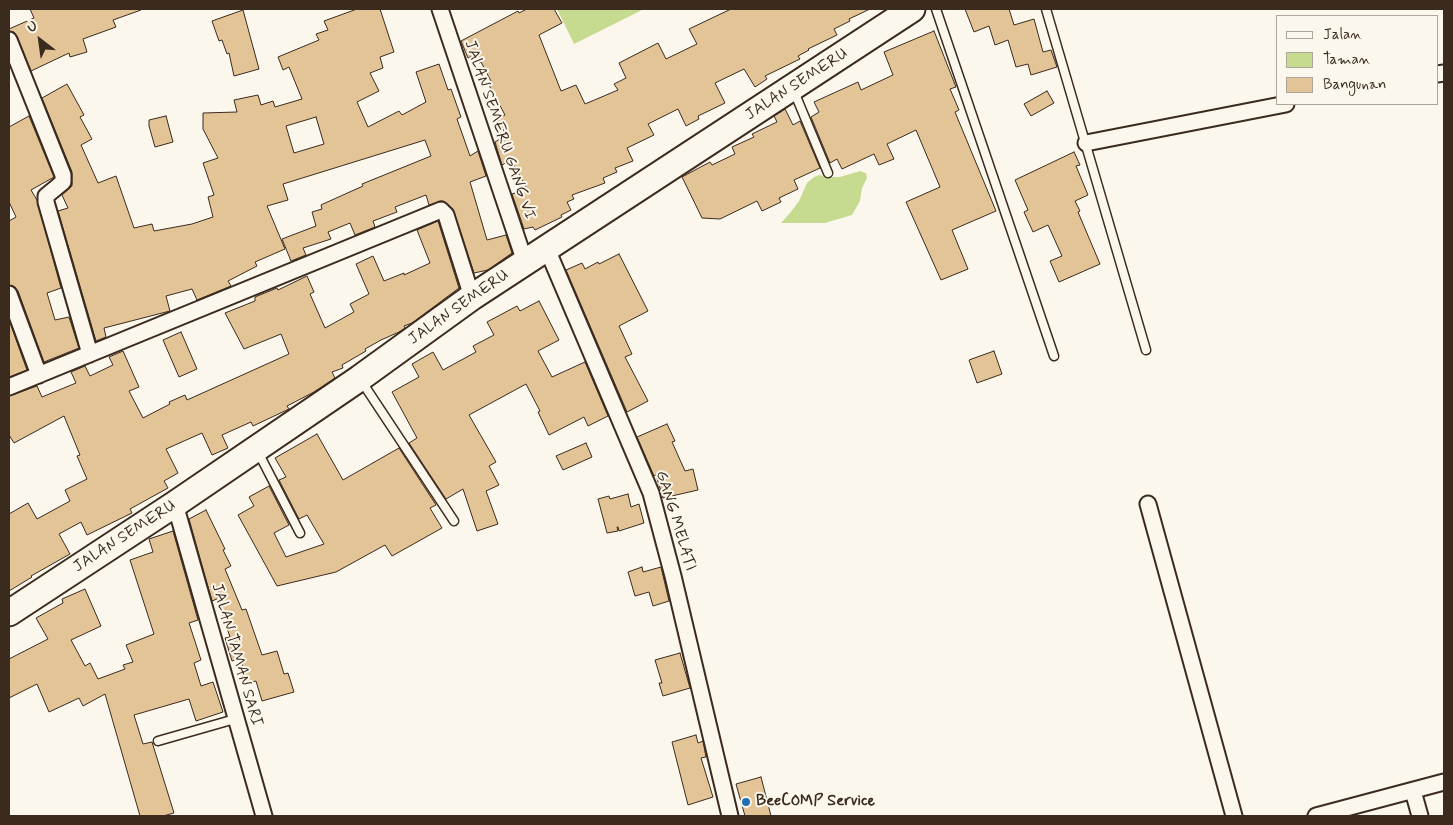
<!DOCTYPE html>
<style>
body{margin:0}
#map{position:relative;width:1453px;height:825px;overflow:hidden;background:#fbf7ec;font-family:Mynerve,sans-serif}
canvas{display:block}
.frame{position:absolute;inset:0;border:10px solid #3b2a1e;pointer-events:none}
.legend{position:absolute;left:1276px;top:15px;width:162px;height:90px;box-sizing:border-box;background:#fbf7ec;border:1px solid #aea59a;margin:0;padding:6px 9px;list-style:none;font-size:15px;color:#3b2a1e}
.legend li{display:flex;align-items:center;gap:10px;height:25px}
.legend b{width:25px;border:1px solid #aea59a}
.north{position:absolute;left:15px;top:15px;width:50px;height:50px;-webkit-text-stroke:4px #fbf7ec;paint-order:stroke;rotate:330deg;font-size:14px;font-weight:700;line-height:20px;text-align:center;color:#3b2a1e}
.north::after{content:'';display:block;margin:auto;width:18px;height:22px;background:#3b2a1e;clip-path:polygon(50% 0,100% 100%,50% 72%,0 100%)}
</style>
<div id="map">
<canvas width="1453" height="825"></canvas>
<div class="frame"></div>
<ul class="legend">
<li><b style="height:6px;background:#fbf7ec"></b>Jalan</li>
<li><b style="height:14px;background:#c7db90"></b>Taman</li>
<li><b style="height:14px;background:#e2c496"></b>Bangunan</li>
</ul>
<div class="north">U</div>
</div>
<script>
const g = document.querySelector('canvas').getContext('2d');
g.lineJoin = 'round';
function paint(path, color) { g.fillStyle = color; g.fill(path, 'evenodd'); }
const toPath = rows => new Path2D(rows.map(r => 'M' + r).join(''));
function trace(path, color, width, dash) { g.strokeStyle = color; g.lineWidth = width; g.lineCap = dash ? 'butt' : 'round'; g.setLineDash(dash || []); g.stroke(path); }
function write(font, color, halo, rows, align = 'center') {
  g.font = font + ' Mynerve,sans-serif'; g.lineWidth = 4; g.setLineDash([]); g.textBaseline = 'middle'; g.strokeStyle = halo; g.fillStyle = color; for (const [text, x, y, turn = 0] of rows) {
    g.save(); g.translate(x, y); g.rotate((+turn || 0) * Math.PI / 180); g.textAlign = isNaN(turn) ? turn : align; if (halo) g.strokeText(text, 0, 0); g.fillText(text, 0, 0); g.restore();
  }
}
paint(toPath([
 [557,9,644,9,574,44],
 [860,171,866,173,867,178,862,188,860,201,852,215,825,223,781,223,790,213,799,201,807,183,814,177,819,175,829,177,840,177]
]), '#c7db90');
const building = toPath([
 [30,9,140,9,141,10,113,20,116,27,83,39,87,52,70,57,69,53,31,71,17,36,14,32,9,31,9,29,34,18,30,9],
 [357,9,380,9,394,52,380,57,383,68,370,73,379,91,357,102,368,127,399,111,402,115,426,102,416,72,439,64,448,90,451,89,461,117,457,119,470,156,478,151,486,176,470,182,487,240,506,235,512,253,488,270,474,273,453,209,442,201,429,205,426,195,395,207,397,212,373,221,375,227,355,235,350,223,328,232,331,239,303,248,306,255,291,261,282,239,316,226,312,212,322,209,321,205,323,204,363,186,362,184,431,156,425,140,283,184,288,200,267,206,285,249,255,262,257,266,228,281,231,286,197,300,192,289,166,296,170,311,104,328,106,337,96,341,58,211,68,208,62,195,72,186,72,172,42,98,67,84,84,115,80,117,92,139,81,145,98,183,116,176,134,228,152,224,154,231,192,224,213,217,208,197,214,195,203,163,218,158,203,129,203,113,237,112,234,100,258,95,261,105,273,101,275,107,302,99,289,67,283,70,278,57,319,40,316,34,328,30,324,21,357,9],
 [316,117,324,144,294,153,286,126,316,117],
 [527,9,554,9,562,23,539,35,561,91,576,85,585,104,618,90,614,84,626,78,619,63,658,43,666,59,697,44,689,29,731,9,870,9,849,19,850,21,834,29,837,35,808,49,809,50,798,56,800,59,765,76,767,79,755,87,744,69,715,83,725,103,698,116,699,119,686,126,678,109,648,124,654,135,627,148,633,161,615,168,617,172,603,178,605,183,572,195,574,199,567,202,571,210,561,215,562,217,535,230,533,227,524,229,512,194,527,189,511,160,502,165,495,142,506,135,497,119,505,115,489,85,492,83,481,62,479,63,474,55,468,58,461,41,518,11,519,13,527,9],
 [965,9,1009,9,1014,25,1034,19,1043,52,1051,50,1057,67,1031,75,1028,64,1016,67,1008,40,995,45,989,26,974,32,965,9],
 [243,10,259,69,234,76,229,53,227,54,222,40,219,41,212,21,243,10],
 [934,31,956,87,950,89,959,110,955,112,996,211,952,230,968,269,941,280,906,202,940,187,916,130,887,144,894,159,879,165,874,154,842,169,837,159,830,163,811,117,819,112,814,102,858,82,861,90,893,75,884,52,934,31],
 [1047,91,1054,103,1031,116,1024,104,1047,91],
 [785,109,793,125,800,121,820,168,794,180,798,189,779,198,781,202,762,211,757,201,720,219,702,218,682,177,710,162,712,165,735,154,732,147,754,137,752,134,777,122,774,116,785,109],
 [29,116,54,177,31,190,37,200,61,288,47,293,55,320,69,317,79,348,44,362,18,291,15,287,9,285,9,221,16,217,9,202,9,127,29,116],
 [166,116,173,142,155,147,149,126,149,120,166,116],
 [1074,152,1080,165,1076,166,1088,195,1075,201,1080,211,1078,212,1100,264,1059,282,1050,261,1062,256,1048,225,1033,232,1024,212,1028,210,1015,180,1074,152],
 [438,221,459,288,412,323,404,326,405,328,399,332,381,340,365,349,366,351,342,365,343,368,332,372,335,378,314,392,287,406,289,409,253,426,251,422,222,435,228,448,212,455,202,433,166,449,178,473,164,481,168,488,130,509,132,513,87,535,81,522,59,534,70,554,31,576,32,577,9,591,9,514,28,503,37,519,70,501,65,490,87,479,77,456,80,455,64,416,14,443,9,435,9,396,37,386,42,397,76,383,71,372,85,366,90,376,113,365,109,357,123,351,139,387,129,391,143,418,170,404,169,402,185,395,187,400,289,354,281,334,244,349,225,313,255,301,255,297,277,288,278,290,307,276,314,292,310,294,325,328,354,312,350,304,369,294,356,264,373,256,384,281,404,273,404,275,430,263,417,230,438,221],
 [619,254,648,311,619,326,632,354,625,357,648,401,627,412,566,270,582,263,585,269,598,262,599,264,619,254],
 [539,301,559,340,538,351,552,377,585,362,608,416,588,426,584,417,549,435,538,412,540,411,526,384,469,415,496,462,489,466,499,485,486,491,498,524,477,531,463,489,446,499,409,443,417,438,392,392,419,377,412,364,433,352,443,370,476,352,473,346,494,335,487,322,517,306,520,311,539,301],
 [9,320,27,370,9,377,9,320],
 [181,332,197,369,179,377,163,340,181,332],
 [994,351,1002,374,977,383,969,360,994,351],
 [667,424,675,441,672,442,685,471,693,469,698,490,663,498,656,475,654,476,637,437,667,424],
 [317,434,343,480,399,448,436,505,430,508,442,528,392,556,385,545,336,572,277,586,238,515,254,506,249,497,269,486,289,525,274,533,286,557,324,544,307,515,299,519,279,480,286,477,275,458,317,434],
 [586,443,592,457,563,470,556,456,586,443],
 [628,494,631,507,639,504,644,523,619,531,618,527,617,527,618,531,607,533,598,499,609,496,610,499,628,494],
 [206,510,225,549,223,550,231,566,225,569,242,610,246,609,262,655,277,651,284,674,288,673,294,692,262,701,256,681,248,683,240,658,232,661,225,638,230,637,217,599,212,601,189,519,206,510],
 [173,531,198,620,189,623,201,660,194,663,201,686,213,682,223,712,196,721,189,699,134,715,143,744,152,742,174,813,163,816,140,816,105,694,83,706,79,698,49,712,37,684,9,698,9,659,48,639,36,618,63,603,62,599,85,589,101,626,71,640,85,666,90,663,98,679,125,669,123,665,133,662,126,645,154,634,130,560,153,552,149,539,173,531],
 [642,567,643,572,661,567,669,601,653,606,649,592,635,596,628,572,642,567],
 [680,653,690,688,663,696,659,683,662,683,655,660,680,653],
 [696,735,698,743,703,741,706,757,701,758,713,797,688,805,672,742,696,735],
 [761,777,771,816,745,816,736,784,761,777]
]);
paint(building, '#e2c496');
trace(building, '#3b2a1e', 1);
const service = toPath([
 [936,9,1054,356],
 [1046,9,1146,350],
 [793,89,828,173],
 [362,382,454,521],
 [258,452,300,533],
 [158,741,235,719]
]);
const minor = toPath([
 [440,9,525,262],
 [9,40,63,175,63,182,46,196,46,202,90,354],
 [1437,74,1444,73],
 [1086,143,1286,104],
 [547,249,651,493,673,576,730,816],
 [9,294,39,375],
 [9,387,441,210,446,215,472,297],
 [175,504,264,816],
 [1148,504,1234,816],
 [1413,791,1420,816],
 [1316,816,1444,782]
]);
const trunk = toPath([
 [9,613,175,504,360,378,472,297,912,9]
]);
trace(service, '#3b2a1e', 11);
trace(minor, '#3b2a1e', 19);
trace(trunk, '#3b2a1e', 29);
trace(service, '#fbf7ec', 8);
trace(minor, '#fbf7ec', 15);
trace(trunk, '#fbf7ec', 25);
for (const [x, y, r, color] of [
 [746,802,5,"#1f6fb2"]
]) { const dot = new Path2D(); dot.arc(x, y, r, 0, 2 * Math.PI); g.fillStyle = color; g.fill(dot); trace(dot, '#fbf7ec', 2); }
write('16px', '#3b2a1e', '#fbf7ec', [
 ["JALAN SEMERU",797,85,-33],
 ["JALAN SEMERU GANG VI",499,130,71],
 ["JALAN SEMERU",459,308,-35],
 ["GANG MELATI",675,521,73],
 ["JALAN SEMERU",125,537,-33],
 ["JALAN TAMAN SARI",236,655,74]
]);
write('bold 16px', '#3b2a1e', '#fbf7ec', [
 ["BeeCOMP Service",756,802]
], 'left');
</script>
